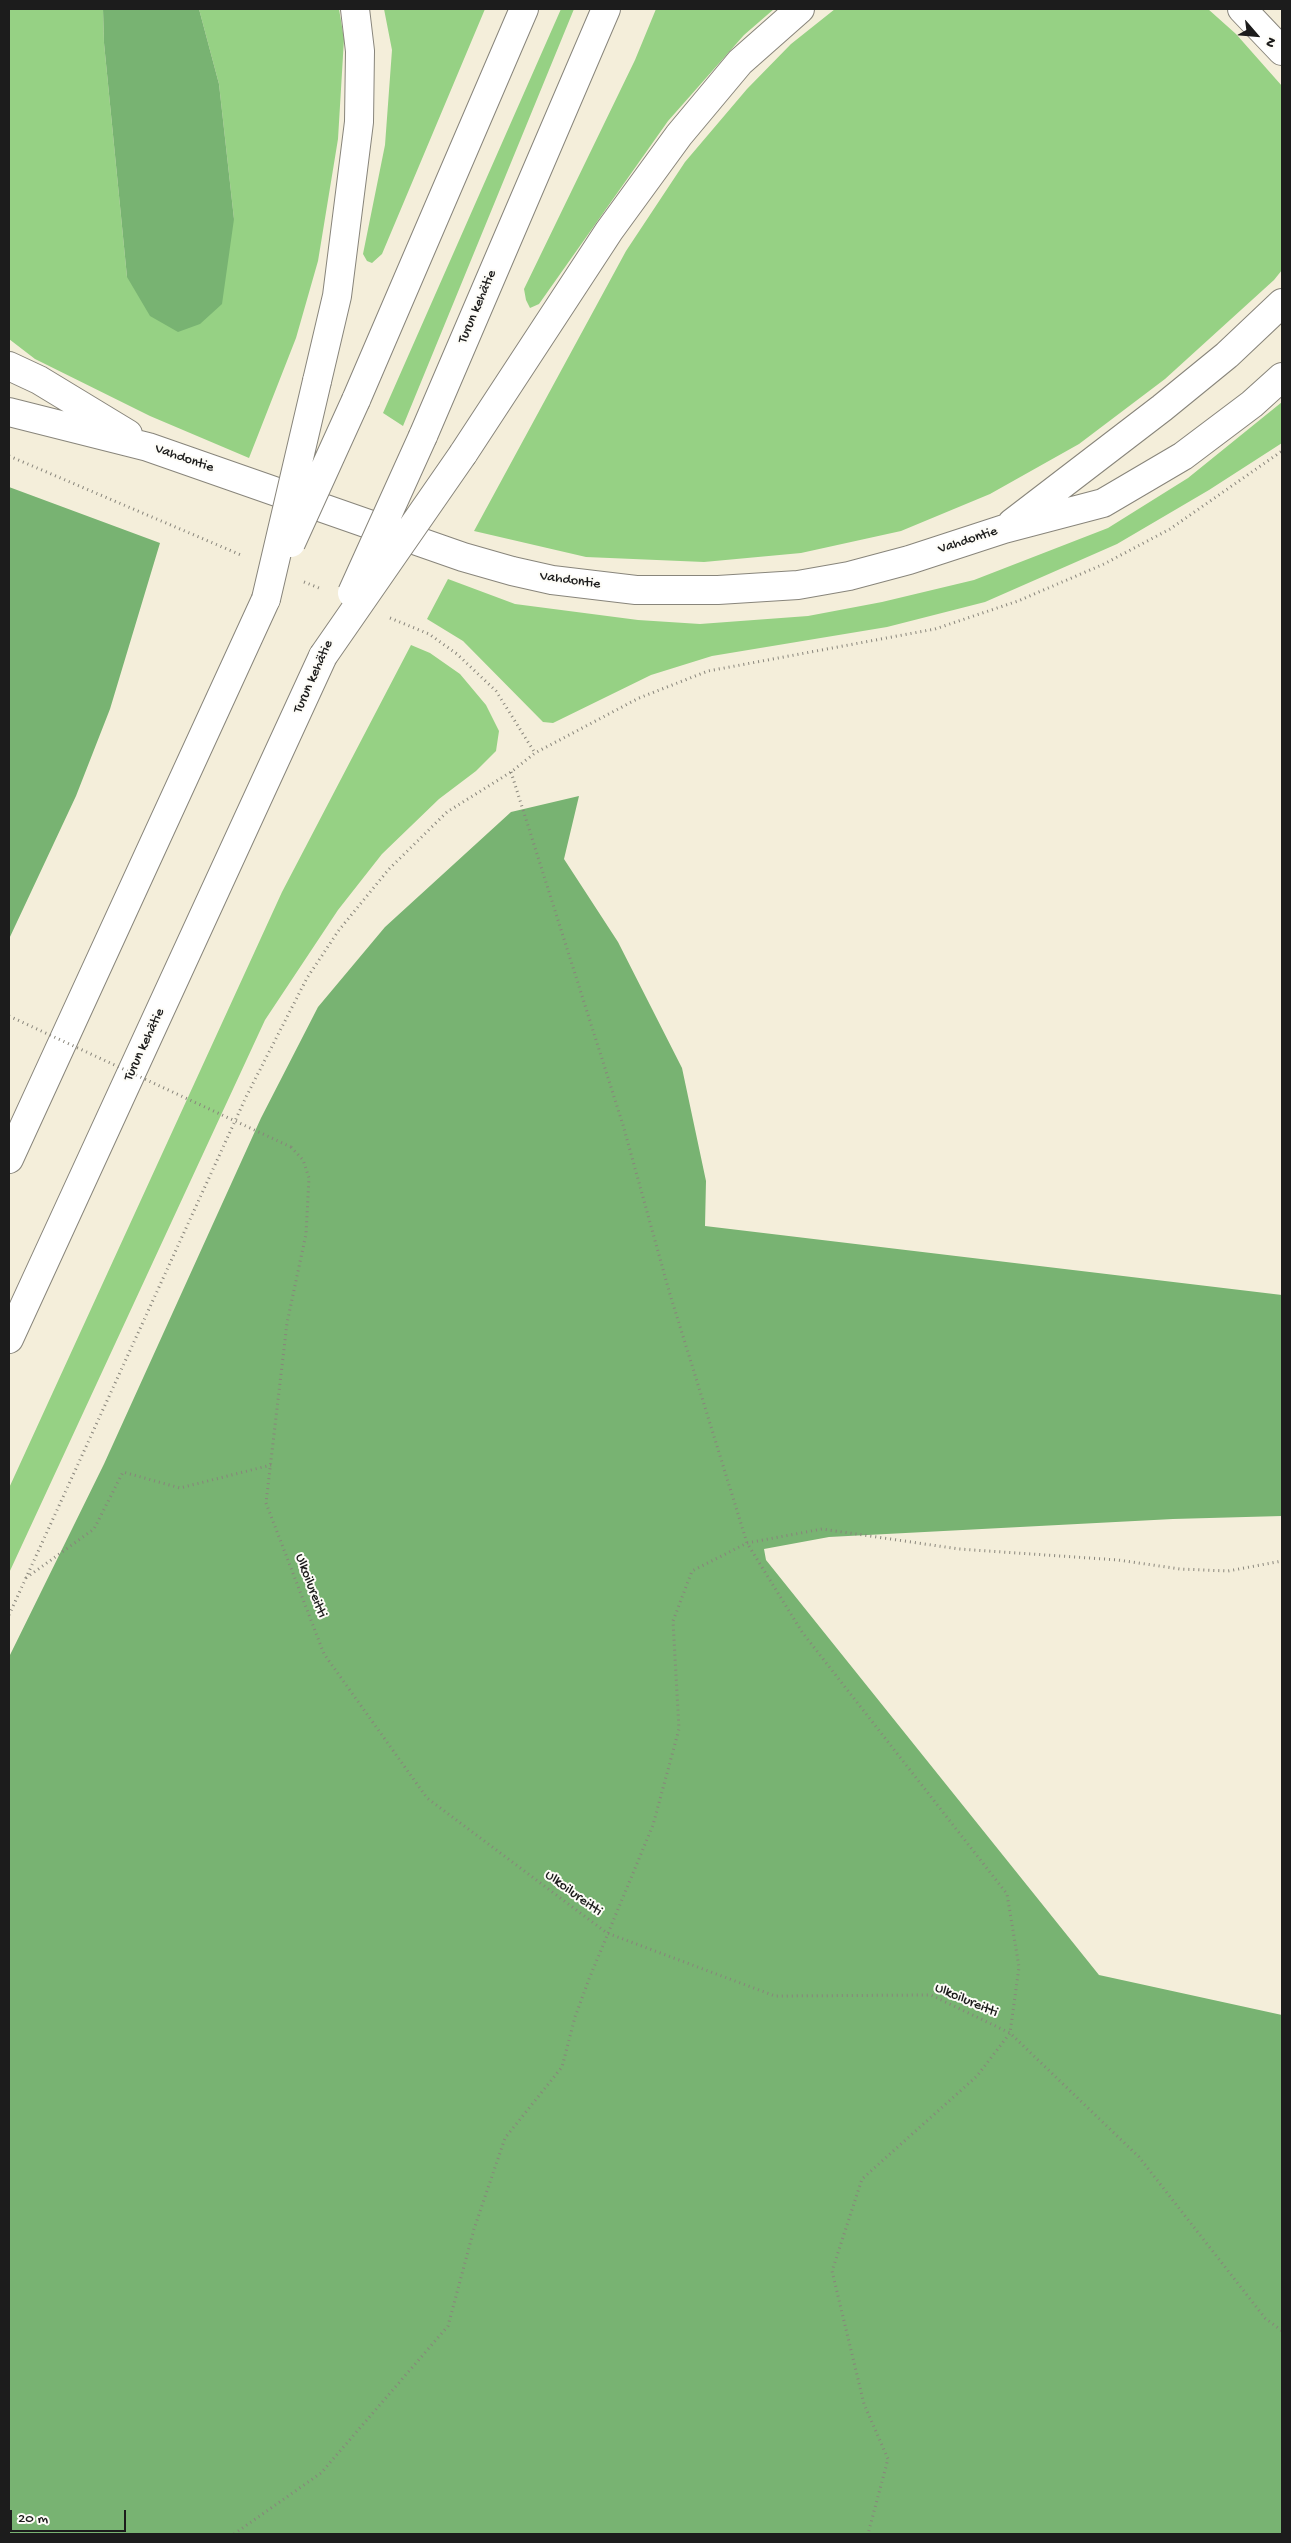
<!DOCTYPE html>
<meta charset="utf-8">
<style>
body{margin:0}
#map{position:relative;width:1291px;height:2543px;overflow:hidden;background:#f4eeda;font-family:"Gochi Hand",sans-serif}
canvas{display:block}
.frame{position:absolute;inset:0;border:10px solid #1c1c1c;pointer-events:none}
.north{position:absolute;left:1231px;top:10px;width:50px;height:50px;-webkit-text-stroke:4px #fdfcf7;paint-order:stroke;rotate:117deg;font-size:14px;font-weight:700;line-height:20px;text-align:center;color:#1c1c1c}
.north::after{content:'';display:block;margin:auto;width:18px;height:22px;background:#1c1c1c;clip-path:polygon(50% 0,100% 100%,50% 72%,0 100%)}
.scale{position:absolute;left:10px;top:2510px;width:116px;height:22px;box-sizing:border-box;border:2px solid #1c1c1c;border-top:0;padding-left:6px;font-size:15px;line-height:18px;white-space:nowrap;color:#1c1c1c;-webkit-text-stroke:4px #fdfcf7;paint-order:stroke}
</style>
<div id="map">
<canvas width="1291" height="2543"></canvas>
<div class="frame"></div>
<div class="north">N</div>
<div class="scale">20 m</div>
</div>
<script>
const g = document.querySelector('canvas').getContext('2d');
g.lineJoin = 'round';
function paint(path, color) { g.fillStyle = color; g.fill(path, 'evenodd'); }
const toPath = rows => new Path2D(rows.map(r => 'M' + r).join(''));
function trace(path, color, width, dash) { g.strokeStyle = color; g.lineWidth = width; g.lineCap = dash ? 'butt' : 'round'; g.setLineDash(dash || []); g.stroke(path); }
function write(font, color, halo, rows, align = 'center') {
  g.font = font + ' "Gochi Hand",sans-serif'; g.lineWidth = 4; g.setLineDash([]); g.textBaseline = 'middle'; g.strokeStyle = halo; g.fillStyle = color; for (const [text, x, y, turn = 0] of rows) {
    g.save(); g.translate(x, y); g.rotate((+turn || 0) * Math.PI / 180); g.textAlign = isNaN(turn) ? turn : align; if (halo) g.strokeText(text, 0, 0); g.fillText(text, 0, 0); g.restore();
  }
}
paint(toPath([
 [9,9,103,9,104,43,127,277,234,219,219,84,199,9,339,9,344,39,338,139,318,261,296,338,249,458,150,416,35,359,9,339],
 [384,9,485,9,382,254,372,263,367,261,363,254,385,145,392,50],
 [561,9,574,9,403,426,383,413],
 [656,9,774,9,744,35,668,121,539,304,530,308,526,300,524,289,635,60],
 [835,9,1208,9,1236,34,1282,86,1282,270,1274,280,1165,379,1079,444,990,494,901,531,801,553,704,562,586,557,474,531,626,251,685,162,747,89,791,44],
 [1282,402,1282,443,1209,490,1117,544,985,602,887,627,712,656,651,675,553,723,543,722,463,641,427,619,448,579,515,604,638,620,700,624,808,616,882,602,974,580,1108,528,1188,478],
 [411,645,430,653,460,674,486,705,499,731,496,751,476,771,439,799,382,854,338,910,265,1020,9,1573,9,1488,282,892]
]), '#96d184');
paint(toPath([
 [103,9,199,9,219,84,234,219,222,304,200,324,178,332,150,316,127,277,104,43],
 [9,487,160,543,110,709,76,796,9,939],
 [579,796,564,859,618,942,682,1068,706,1181,705,1226,1282,1295,1282,1516,1173,1519,829,1537,764,1549,766,1560,1099,1975,1282,2015,1282,2534,9,2534,9,1657,104,1464,261,1118,318,1007,385,927,511,812]
]), '#78b372');
const minor = toPath([
 [9,366,39,380,128,434],
 [9,412,148,447,463,557,512,571,552,580,636,590,718,590,798,585,849,576,909,560,1004,529,1103,503,1183,456,1252,404,1282,377],
 [1012,523,1162,408,1227,355,1282,303]
]);
const highway = toPath([
 [1242,9,1282,51],
 [317,381,337,296,359,122,360,51,355,9],
 [356,400,524,9],
 [423,436,606,9],
 [463,454,609,231,679,135,740,62,800,9],
 [9,1159,266,599],
 [9,1339,323,656]
]);
trace(minor, '#88857b', 30);
trace(highway, '#88857b', 30);
trace(toPath([
 [9,456,241,555],
 [304,582,319,588],
 [390,618,429,634,457,654,496,691,535,753],
 [511,772,623,1125,669,1291,747,1543,802,1632,1007,1894,1019,1967,1010,2033,977,2076,862,2179,832,2271,864,2404,888,2459,868,2534],
 [291,1147,303,1160,309,1178,306,1234,287,1323,266,1503,324,1654,427,1798,607,1933,775,1996,931,1995,1010,2033,1139,2157,1265,2318,1282,2331],
 [26,1578,94,1529,123,1472,180,1488,271,1465],
 [9,1615,246,1097,307,978,339,930,389,869,447,812,511,772,535,753,639,698,708,671,935,629,1018,601,1104,564,1170,529,1282,451],
 [234,2534,321,2473,448,2326,474,2229,505,2138,562,2067,575,2017,589,1979,653,1825,679,1729,673,1621,692,1571,747,1543,822,1529,959,1549,1118,1560,1180,1569,1228,1571,1282,1561]
]), '#88857b', 3, [1, 4]);
trace(minor, '#fff', 28);
trace(highway, '#fff', 28);
const highwayBridge = toPath([
 [291,543,356,400],
 [352,593,423,436],
 [266,599,317,381],
 [323,656,463,454]
]);
trace(highwayBridge, '#88857b', 30, []);
trace(toPath([
 [9,1016,291,1147]
]), '#88857b', 3, [1, 4]);
trace(highwayBridge, '#fff', 28);
write('14px', '#1c1c1c', '#fdfcf7', [
 ["Turun kehätie",478,307,-67],
 ["Vahdontie",184,459,19],
 ["Vahdontie",968,541,-18],
 ["Vahdontie",570,581,8],
 ["Turun kehätie",314,677,-66],
 ["Turun kehätie",145,1045,-65],
 ["Ulkoilureitti",310,1586,69],
 ["Ulkoilureitti",573,1894,36],
 ["Ulkoilureitti",966,2001,23]
]);
</script>
